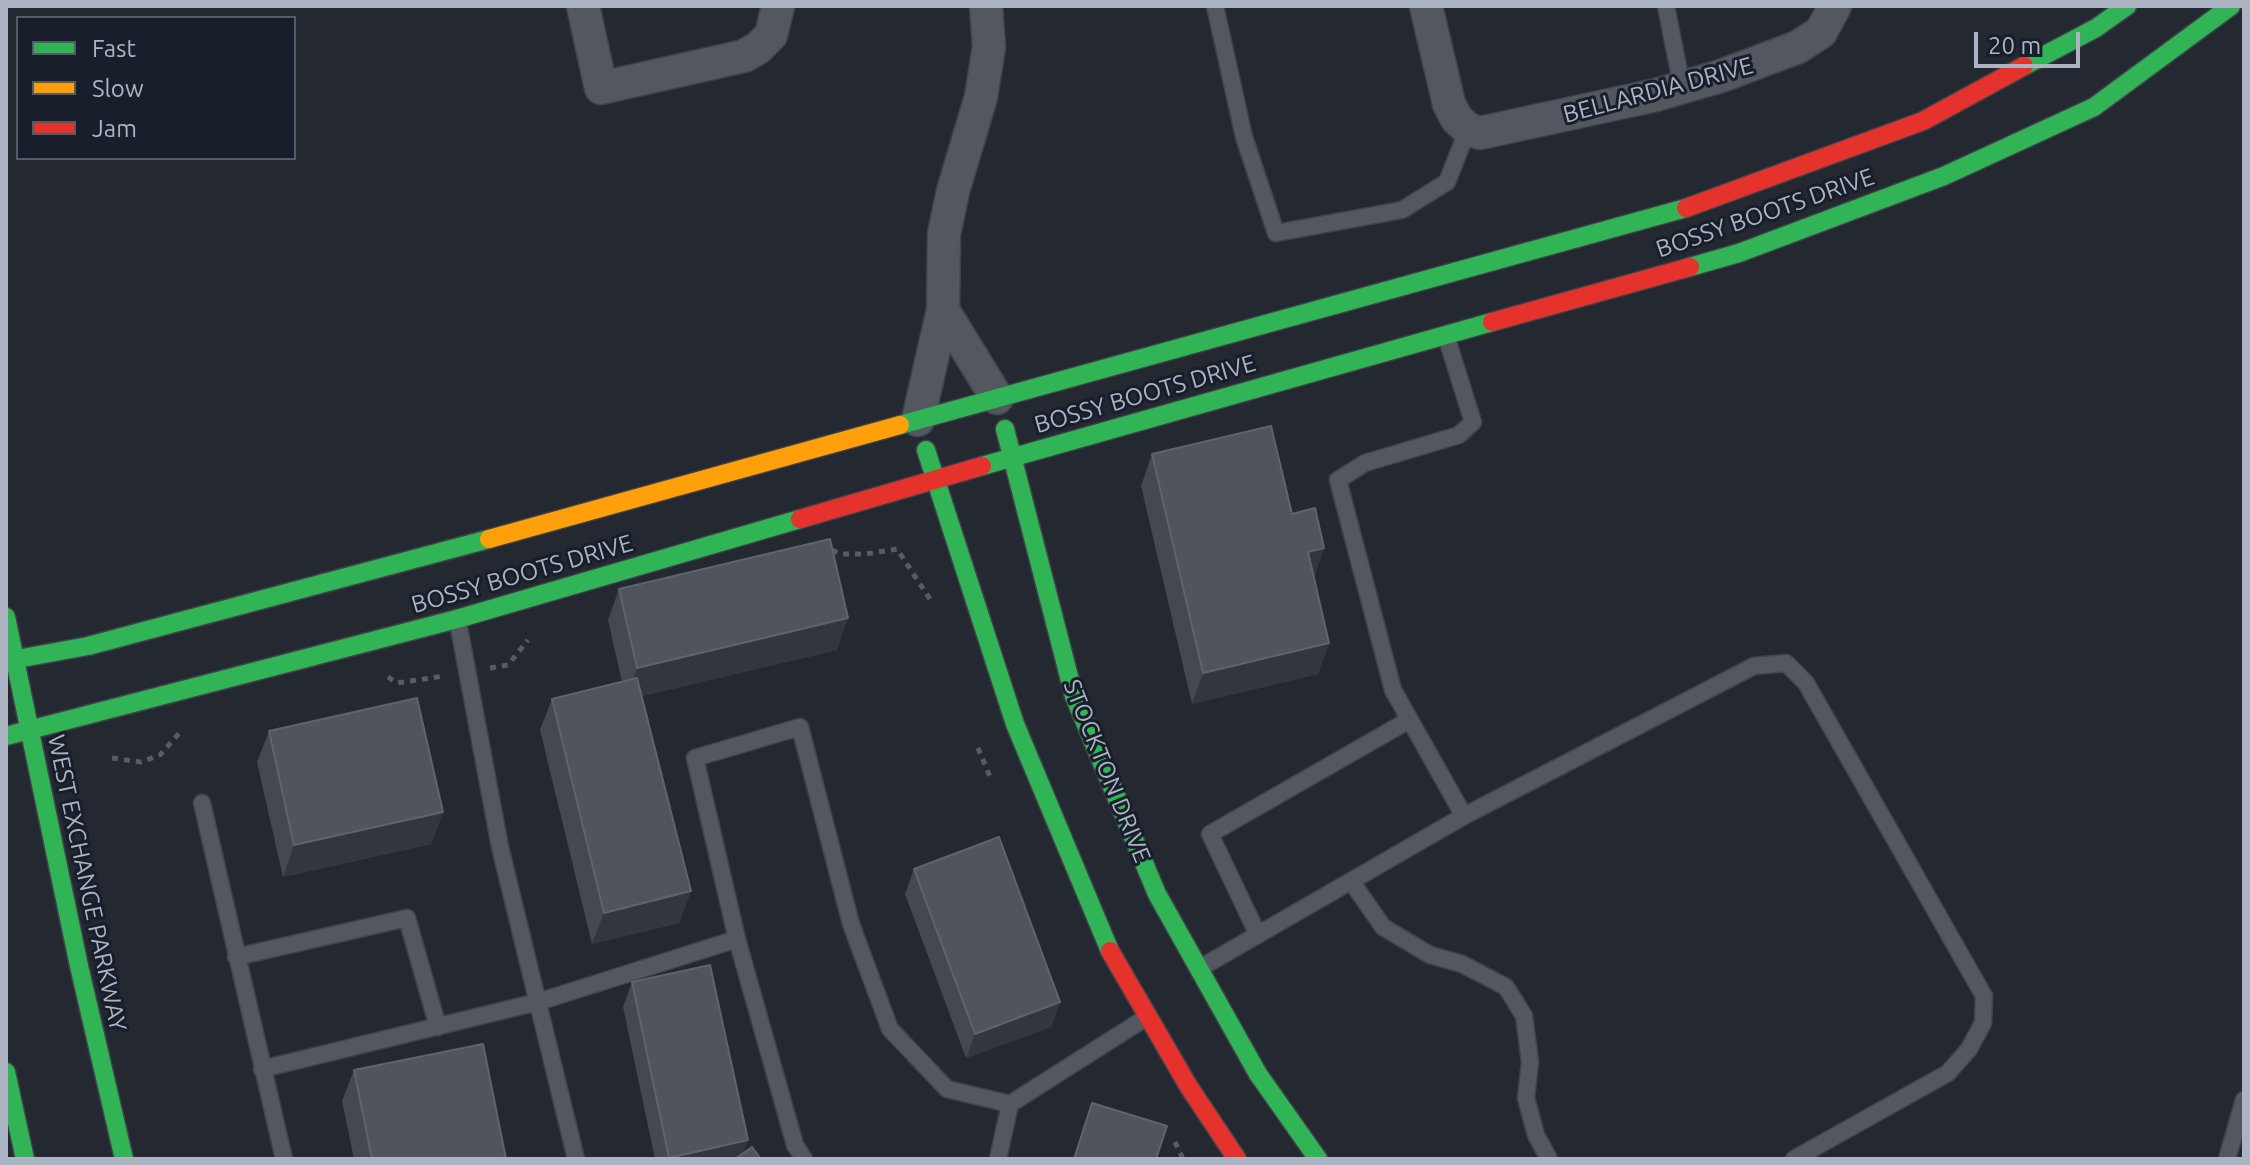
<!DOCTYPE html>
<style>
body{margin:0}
#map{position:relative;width:2250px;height:1165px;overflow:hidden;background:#242831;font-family:Ubuntu,sans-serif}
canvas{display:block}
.frame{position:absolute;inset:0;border:8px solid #acb4c4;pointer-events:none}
.legend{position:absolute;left:16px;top:16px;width:280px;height:144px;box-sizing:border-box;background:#181f2b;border:2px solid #535b68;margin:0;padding:10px 14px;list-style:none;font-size:24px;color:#acb4c4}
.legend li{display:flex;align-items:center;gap:16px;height:40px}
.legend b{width:40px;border:2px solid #535b68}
.scale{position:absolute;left:1974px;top:32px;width:106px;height:36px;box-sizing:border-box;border:4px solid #acb4c4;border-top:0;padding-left:10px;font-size:24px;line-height:28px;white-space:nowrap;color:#acb4c4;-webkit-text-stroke:6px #181f2b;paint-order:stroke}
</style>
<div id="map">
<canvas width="2250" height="1165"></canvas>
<div class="frame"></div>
<ul class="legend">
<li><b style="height:10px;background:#30b455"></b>Fast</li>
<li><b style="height:10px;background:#ff9f0a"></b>Slow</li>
<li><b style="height:10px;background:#e5322d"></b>Jam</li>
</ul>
<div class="scale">20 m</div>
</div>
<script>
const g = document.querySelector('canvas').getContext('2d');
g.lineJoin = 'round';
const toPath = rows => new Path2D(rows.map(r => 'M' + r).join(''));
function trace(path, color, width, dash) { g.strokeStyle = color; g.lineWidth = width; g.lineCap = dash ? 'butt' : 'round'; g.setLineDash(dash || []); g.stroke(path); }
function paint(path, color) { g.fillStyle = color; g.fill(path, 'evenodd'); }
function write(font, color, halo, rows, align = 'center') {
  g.font = font + ' Ubuntu,sans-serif'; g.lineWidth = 6; g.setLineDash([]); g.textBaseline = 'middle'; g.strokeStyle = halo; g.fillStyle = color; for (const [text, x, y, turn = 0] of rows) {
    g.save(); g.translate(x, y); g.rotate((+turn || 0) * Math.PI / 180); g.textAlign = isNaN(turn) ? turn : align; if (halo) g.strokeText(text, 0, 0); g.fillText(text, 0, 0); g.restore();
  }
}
const lane = toPath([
 [1215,6,1244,137,1276,233,1402,210,1447,182,1468,129],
 [1666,6,1682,87],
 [458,622,500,847,576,1159],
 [202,803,284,1159],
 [1464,816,1754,666,1786,663,1806,683,1984,996,1983,1023,1969,1049,1948,1073,1794,1159],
 [1351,881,1383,927,1430,955,1462,964,1506,987,1524,1016,1530,1062,1526,1098,1536,1135,1549,1159],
 [1258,935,1210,834,1409,720],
 [236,957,407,918,438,1027],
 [1200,968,1464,816,1393,690,1338,480,1365,463,1459,435,1473,422,1446,336],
 [262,1069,538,1002,737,939],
 [804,1159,795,1145,737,939,695,758,800,727,851,924,890,1029,947,1089,1010,1104],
 [998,1159,1010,1104,1147,1017],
 [2227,1159,2244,1100]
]);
const street = toPath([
 [583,6,601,88,744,56,758,48,771,35,778,6],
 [1426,6,1449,104,1457,119,1468,129,1480,133,1656,95,1721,76,1798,47,1821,32,1835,6],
 [943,310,944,234,953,191,981,97,989,47,986,6],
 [918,420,943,310,997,398]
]);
const fast = toPath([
 [2024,66,2096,28,2127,6],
 [1690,267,1739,253,1944,176,2094,107,2231,6],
 [900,425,1686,208],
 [1005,429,1074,696,1157,894,1258,1074,1318,1159],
 [926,450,1015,724,1110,951],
 [982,466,1492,322],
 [6,617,79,966,124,1159],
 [6,661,88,646,489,539],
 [6,736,457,619,800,519],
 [6,1072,25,1159]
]);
const slow = toPath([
 [489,539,900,425]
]);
const jam = toPath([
 [1686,208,1923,121,2024,66],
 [1492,322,1690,267],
 [800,519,982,466],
 [1110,951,1189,1087,1237,1159]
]);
trace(lane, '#40434a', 19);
trace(street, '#40434a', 35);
trace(fast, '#40434a', 21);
trace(slow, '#40434a', 21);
trace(jam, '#40434a', 21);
trace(toPath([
 [832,550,840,554,866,554,897,549,930,599],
 [490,668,508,665,528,640],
 [388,677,397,683,444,676],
 [978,748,991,779],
 [112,758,141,762,160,755,181,731],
 [1175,1142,1183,1159]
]), '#565c62', 5, [6, 6]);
trace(lane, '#535760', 16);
trace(street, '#535760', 32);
trace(fast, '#30b455', 18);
trace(slow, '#ff9f0a', 18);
trace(jam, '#e5322d', 18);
paint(toPath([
 [1152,454,1292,514,1324,548,1314,577,1329,643,1318,674,1192,704,1141,486],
 [619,589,837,650,642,696,691,891,679,923,592,944,540,730,552,699,622,682,608,620],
 [269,731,443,812,431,844,283,877,257,762],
 [914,869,1060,1002,1051,1027,966,1058,905,894],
 [632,982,743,1153,761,1159,655,1159,623,1007],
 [354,1070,506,1159,354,1159,342,1101]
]), '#444851');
paint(toPath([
 [1324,548,1313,580,1308,552],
 [848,618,837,650,626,700,637,668],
 [1329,643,1318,674,1192,704,1203,673],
 [443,812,431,844,283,877,294,845],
 [691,891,679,923,592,944,604,913],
 [1060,1002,1051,1027,966,1058,975,1034],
 [748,1140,741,1159,669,1159,669,1158]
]), '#32363f');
const building = toPath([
 [1271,426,1292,514,1315,508,1324,548,1308,552,1329,643,1203,673,1152,454,1271,426],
 [830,539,848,618,637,668,619,589,830,539],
 [637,678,691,891,604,913,552,699,637,678],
 [417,698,443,812,294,845,269,731,417,698],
 [999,837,1060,1002,975,1034,914,869,999,837],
 [710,965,748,1140,669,1158,632,982,710,965],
 [483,1044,506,1159,372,1159,354,1070,483,1044],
 [1092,1103,1167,1126,1156,1159,1074,1159,1092,1103],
 [752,1147,761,1159,735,1159,752,1147]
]);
paint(building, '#4f545d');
trace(building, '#5e636d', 2);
write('24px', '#acb4c4', '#181f2b', [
 ["BELLARDIA DRIVE",1658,90,-15],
 ["BOSSY BOOTS DRIVE",1765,213,-19],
 ["BOSSY BOOTS DRIVE",1145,394,-16],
 ["BOSSY BOOTS DRIVE",522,574,-16],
 ["STOCKTON DRIVE",1107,771,68],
 ["WEST EXCHANGE PARKWAY",87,883,78]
]);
</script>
